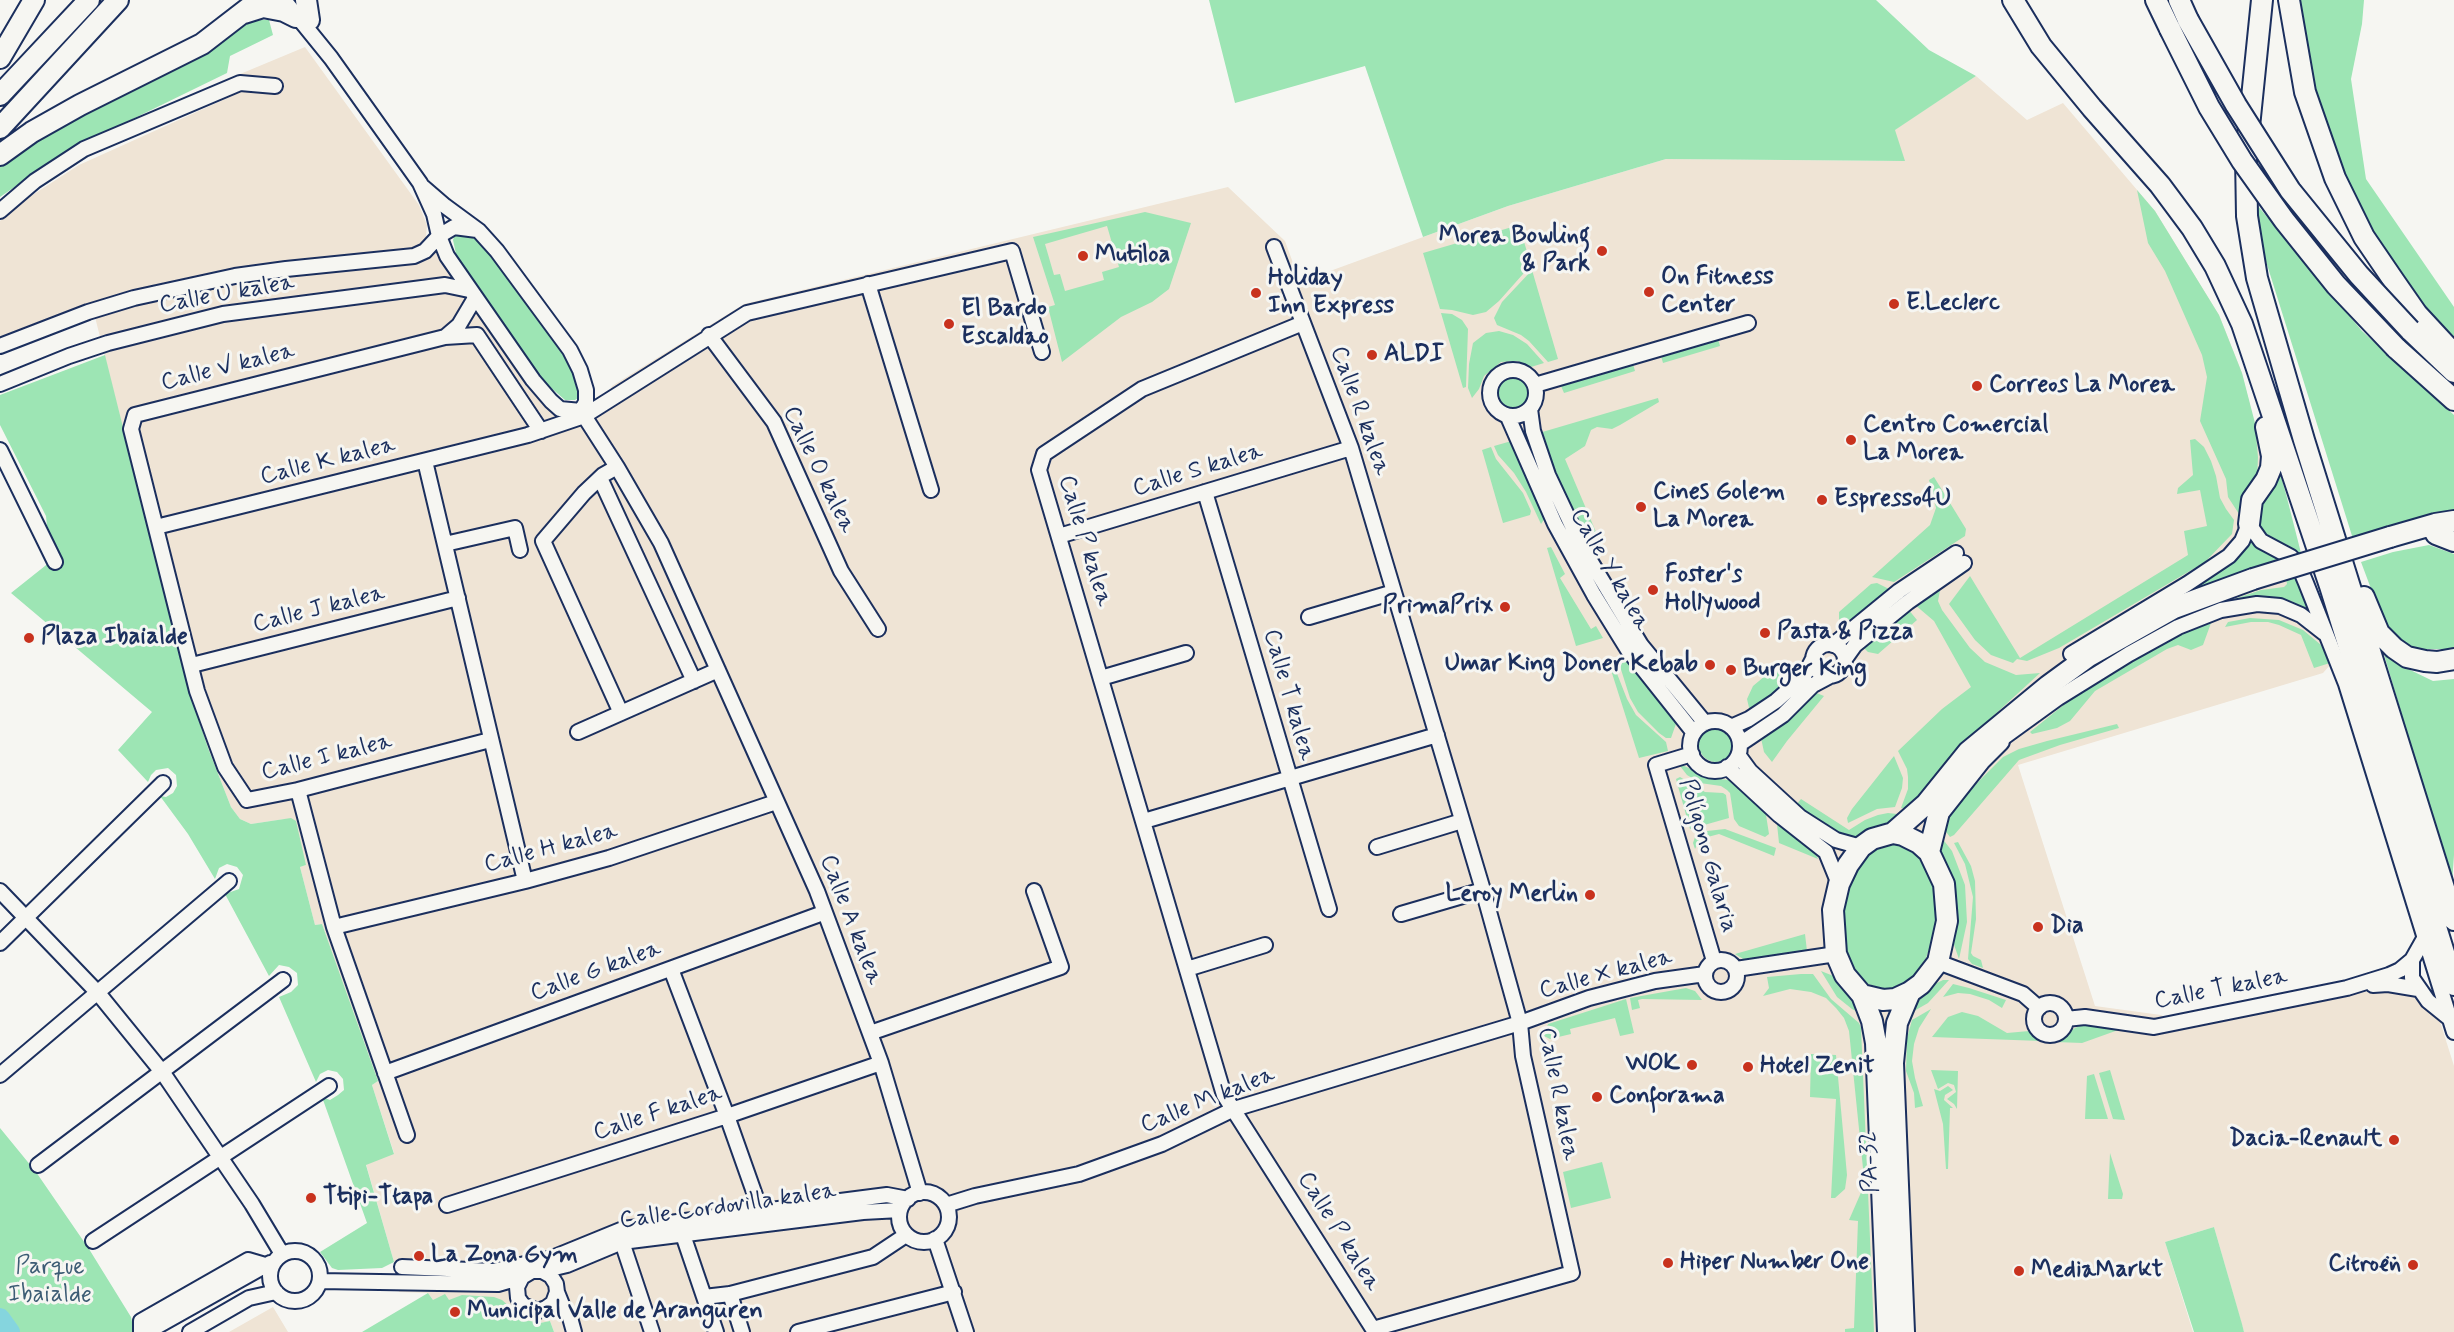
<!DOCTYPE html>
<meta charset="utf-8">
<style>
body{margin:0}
canvas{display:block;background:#f6f6f2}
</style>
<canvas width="2454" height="1332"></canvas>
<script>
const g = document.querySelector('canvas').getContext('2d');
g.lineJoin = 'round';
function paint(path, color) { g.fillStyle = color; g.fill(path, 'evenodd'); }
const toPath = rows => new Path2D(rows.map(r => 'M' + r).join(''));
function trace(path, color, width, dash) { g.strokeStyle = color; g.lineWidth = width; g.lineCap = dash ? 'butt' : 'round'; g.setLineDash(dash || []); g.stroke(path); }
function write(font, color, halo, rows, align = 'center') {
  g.font = font + ' Mynerve,sans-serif'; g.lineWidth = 6; g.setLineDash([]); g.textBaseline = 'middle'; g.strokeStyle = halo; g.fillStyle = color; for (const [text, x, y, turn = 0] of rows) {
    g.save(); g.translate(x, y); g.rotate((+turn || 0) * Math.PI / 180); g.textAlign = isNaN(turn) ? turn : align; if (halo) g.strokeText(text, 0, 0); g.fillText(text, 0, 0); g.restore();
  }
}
paint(toPath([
 [305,47,419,205,427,225,426,237,546,409,574,426,598,416,612,386,744,304,1228,187,1285,241,1300,282,1508,206,1666,159,1904,161,1894,130,1976,76,2027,120,2063,103,2155,211,2219,315,2242,373,2280,530,2299,596,2331,664,2323,673,2018,765,2095,1006,2161,1015,2181,1027,2390,987,2409,990,2438,1015,2454,1066,2454,1332,2244,1332,2214,1227,2165,1242,2193,1332,554,1332,550,1321,540,1323,525,1320,509,1306,433,1300,428,1293,399,1292,394,1262,366,1164,394,1153,372,1085,378,1081,322,924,315,925,300,867,306,865,285,819,251,824,240,819,231,807,208,748,188,688,92,305,28,326,0,340,0,221,17,205,79,165,232,96,233,77],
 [273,1307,288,1332,229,1332]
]), '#efe4d5');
paint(toPath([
 [1209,0,1876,0,1929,50,1976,76,1895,130,1905,161,1666,159,1508,206,1423,237,1365,66,1235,103],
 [2297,0,2364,0,2362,24,2351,79,2366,179,2454,307,2454,346,2402,284,2362,218,2326,134,2300,36],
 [253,20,269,20,273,35,230,56,227,73,67,151,0,197,0,164,55,129,209,49],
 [2137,190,2155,211,2219,315,2242,373,2255,423,2258,457,2257,480,2239,514,2228,497,2226,479,2200,421,2207,377,2202,355,2165,271,2148,243],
 [2258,206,2362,331,2454,415,2454,512,2416,519,2353,539,2259,239],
 [1145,212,1191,223,1169,289,1152,302,1121,317,1062,362,1048,307,1055,305,1033,237],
 [1107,226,1119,267,1102,272,1104,280,1065,291,1060,274,1054,275,1045,244],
 [1519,225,1531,265,1499,301,1486,312,1473,315,1452,310,1440,309,1423,253],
 [461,231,480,242,492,254,570,364,579,389,578,398,575,400,565,400,541,379,458,263,453,240,455,234],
 [1532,270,1558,359,1548,362,1529,341,1521,335,1497,325,1494,318,1502,302],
 [1441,313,1452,314,1462,320,1468,329,1466,387,1463,388],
 [1499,331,1513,335,1527,344,1544,363,1531,367,1517,361,1501,362,1484,376,1479,389,1472,398,1468,388,1469,364,1473,343,1486,333],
 [1718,339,1720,346,1663,363,1661,356],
 [105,355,188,688,208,748,231,807,240,819,251,824,291,818,296,821,306,865,300,867,315,925,322,924,378,1081,372,1085,394,1154,366,1165,394,1262,382,1268,338,1270,332,1268,320,1252,367,1223,322,1097,330,1100,338,1095,344,1090,343,1079,337,1072,328,1070,320,1074,316,1082,279,997,291,992,298,985,297,973,289,967,279,965,269,976,225,894,239,889,243,875,237,867,227,864,219,868,215,879,188,834,160,796,166,797,173,793,177,786,176,775,168,768,156,770,151,775,148,782,118,750,152,712,11,593,60,554,47,526,46,516,0,425,0,395],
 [1633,364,1635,371,1564,393,1561,386],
 '1496 393a17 17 0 1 1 34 0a17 17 0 1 1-34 0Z',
 [1658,398,1659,402,1620,425,1612,429,1597,427,1591,430,1585,446,1565,459,1596,532,1584,540,1554,475,1539,433],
 [2195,439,2204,447,2211,461,2216,476,2220,498,2226,509,2234,520,2232,534,2205,562,2059,648,2027,661,2017,659,2013,663,1991,655,1975,640,1949,604,1970,576,2020,658,2188,555,2184,531,2207,526,2200,490,2177,494,2178,488,2193,475,2190,440],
 [1515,440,1545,518,1541,524,1526,492,1514,473,1498,455,1494,446],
 [1491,447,1496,459,1523,493,1531,511,1530,515,1503,523,1482,450],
 [2279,470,2286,494,2302,557,2261,532,2257,522,2257,510],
 [1934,477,1966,529,1965,536,1894,582,1872,577,1930,525,1936,508,1929,480],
 [2249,533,2290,561,2309,611,2291,601,2271,598,2249,598,2207,608,2261,590,2284,587,2287,584,2285,571,2154,611],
 [2429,545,2454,554,2454,647,2451,649,2413,649,2393,635,2382,618,2361,562,2393,552],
 [1551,547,1565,574,1560,578,1591,629,1596,626,1603,638,1576,646,1547,548],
 [1877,583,1893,591,1845,629,1839,622,1839,612,1871,584],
 [1941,585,1938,601,1942,610,1970,648,1985,662,2016,675,2040,673,1992,717,1949,763,1911,809,1901,808,1908,789,1908,777,1907,769,1898,751,1942,709,1971,687,1934,621,1914,604],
 [1908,609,1917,620,1878,654,1868,652,1862,646],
 [2250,618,2279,620,2303,630,2321,645,2330,663,2314,668,2301,635,2279,625,2268,622,2251,622,2225,627,2228,622],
 [2211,623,2203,645,2191,650,2178,645,2167,649,2095,691,2070,721,2057,728,2032,734,2030,732,2071,699,2154,649,2186,632],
 [2383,651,2402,666,2433,681,2454,679,2454,855,2452,884],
 [1618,660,1628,661,1677,721,1671,738,1666,738,1659,733,1638,712,1630,698],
 [1614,666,1627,699,1636,715,1666,742,1668,751,1639,758,1610,667],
 [1782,667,1792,668,1797,675,1772,697,1750,712,1747,699,1753,686,1771,671],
 [1814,692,1824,696,1787,741,1772,762,1764,752,1761,738,1762,733],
 [2117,724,2119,728,2060,745,2019,760,1954,835,1950,837,1940,824,1964,796,2003,757,2019,749,2047,741],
 '1699 745a17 17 0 1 1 34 0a17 17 0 1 1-34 0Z',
 [1894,756,1903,778,1902,788,1895,807,1877,809,1848,823,1847,818,1852,809],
 [1682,765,1711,778,1729,780,1744,790,1768,812,1766,815,1769,834,1765,837,1739,826,1734,819,1730,793,1727,790,1721,786,1700,783,1687,775,1680,766],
 [1680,777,1705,792,1723,793,1726,795,1729,818,1690,829,1676,779],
 [1801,799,1849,830,1865,820,1878,815,1888,813,1906,815,1894,823,1854,837,1846,837,1827,829,1807,816,1796,805],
 [1778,821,1814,850,1818,859,1779,843,1777,824],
 [1725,829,1776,848,1774,856,1719,834,1700,839,1695,849,1693,843,1695,837,1707,831],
 [1938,833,1952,851,1965,885,1967,922,1959,959,1952,939,1938,850],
 [1958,842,1971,866,1975,881,1976,919,1971,953,1973,956,1981,960,1983,968,1972,964,1968,959,1973,897,1965,864,1954,843],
 [1888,843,1902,844,1921,856,1937,890,1938,913,1934,935,1926,958,1914,976,1896,988,1881,988,1868,984,1855,972,1846,953,1842,927,1843,900,1850,876,1870,850],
 [1805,934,1807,951,1799,954,1745,960,1735,954],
 [1821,971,1836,977,1863,1015,1852,1009,1837,997],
 [1801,974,1813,974,1831,999,1859,1023,1861,1028,1874,1332,1845,1332,1845,1329,1854,1328,1858,1221,1849,1220,1863,1188,1864,1178,1849,1031,1844,1018,1836,1008,1826,998,1811,992,1790,989,1763,996,1769,988,1767,977],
 [1943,980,1949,980,1928,1003,1907,1015,1925,989],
 [1953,984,1969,988,2006,1000,2002,1008,1989,1000,1970,994,1958,993,1943,997],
 [1686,988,1695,991,1702,1000,1642,999,1638,1000,1640,1008,1632,1010,1630,998],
 [1626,999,1634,1033,1620,1036,1615,1018,1570,1029,1571,1034,1550,1039,1544,1036,1548,1024],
 [1931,1009,1919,1028,1914,1044,1912,1061,1915,1078,1923,1106,1915,1108,1914,1093,1906,1071,1907,1038,1912,1020],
 [1962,1012,1978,1016,2007,1033,2029,1031,2041,1041,1932,1037,1948,1017],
 [2084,1024,2095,1025,2121,1029,2082,1043,2056,1042,2075,1028],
 [1811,1054,1836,1055,1847,1175,1845,1189,1835,1198,1831,1198,1836,1099,1810,1097],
 [1931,1070,1958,1071,1957,1109,1954,1104,1947,1099,1956,1092,1954,1085,1948,1083,1938,1089],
 [2110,1070,2125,1120,2113,1119,2099,1073],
 [2094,1074,2108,1119,2085,1119,2087,1076],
 [1948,1086,1953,1090,1945,1095,1944,1100,1953,1108,1950,1108,1948,1169,1946,1169,1943,1124,1934,1089,1940,1091],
 [0,1128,36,1172,89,1249,131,1317,134,1332,0,1332],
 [2110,1153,2123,1194,2122,1199,2108,1199],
 [1602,1162,1611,1198,1571,1208,1563,1172],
 [2214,1227,2242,1324,2244,1332,2194,1332,2165,1242],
 [428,1293,433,1300,445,1294,449,1300,462,1295,494,1297,502,1300,525,1320,540,1323,550,1321,554,1332,362,1332]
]), '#9de5b4');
trace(toPath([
 [0,1318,10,1332]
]), '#85d5de', 20);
const minor = toPath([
 [423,187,445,206,479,231,497,251,570,350,580,370,586,390,586,402,581,411],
 [0,211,35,181,84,149,240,83,275,86],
 [477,230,454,227,439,236,447,256,533,380,551,401,560,409,581,411],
 [1274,247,1351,448,1483,890,1520,1023,1523,1056,1572,1273,1373,1329,1224,1095,1039,470,1044,454,1142,389,1303,323],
 [868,284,931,490],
 [475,298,459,325,445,337,135,415,131,429,197,691,225,767,247,800,298,790,490,740],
 [709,335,774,422,841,571,878,629],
 [445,337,477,335,541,431],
 [0,346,88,312,134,298,235,276,286,269,414,256,425,251,439,236,434,214,420,183,331,58,284,0],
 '1490 393a23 23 0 1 1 46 0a23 23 0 1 1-46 0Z',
 [0,384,69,356,108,343,223,314,445,285,469,290],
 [1535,385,1748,323],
 [1530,409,1533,431,1548,475,1582,547,1641,645,1705,723],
 [581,411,617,467,661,543,817,891,881,1063,920,1193],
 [1508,417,1555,524,1594,595,1628,650,1694,733],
 [0,450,55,562],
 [425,461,525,881],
 [617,467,603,475,584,493,543,541,621,713],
 [600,478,694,681],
 [1205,492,1329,909],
 [2249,524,2261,541,2291,557,2298,564,2306,583,2346,684,2454,1032],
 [156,527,528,435,584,416,747,313,1012,251,1042,352],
 [1059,536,1351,448],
 [445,544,515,528,520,550],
 [1309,617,1394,592],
 '1813 660a16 16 0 1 1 32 0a16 16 0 1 1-32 0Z',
 [1833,645,1899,591,1956,553],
 [2071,654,2187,584,2229,556,2242,541,2249,524],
 [1845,659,1855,645,1908,602,1964,563],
 [192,665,458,598],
 [1101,678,1186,653],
 '1690 746a25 25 0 1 1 50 0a25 25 0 1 1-50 0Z',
 [1731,727,1749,719,1776,701,1804,676,1814,657],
 [578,732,718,670],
 [2000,740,2058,698,2129,654,2178,627,2221,610,2257,604,2280,606,2301,615,2324,633],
 [1740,744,1783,715,1813,685,1830,676],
 [1692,754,1656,765,1714,961],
 [1739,756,1750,771,1800,817,1836,840,1861,847],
 [1727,767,1779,815,1826,852,1839,884],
 [298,790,334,927,407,1135],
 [1144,821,1437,735],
 [1377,847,1462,821],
 [0,891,98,993,163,1073,252,1204,282,1254],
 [1401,914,1483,890],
 [334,927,525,881,609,858,776,802],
 [2425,937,2412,960,2412,978,2428,1001,2449,1018],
 [0,943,163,783],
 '1705 976a16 16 0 1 1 32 0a16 16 0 1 1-32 0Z',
 [1938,962,2023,994,2039,1008],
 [671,969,727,1116,761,1212,761,1221],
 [1187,969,1265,945],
 [1736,969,1836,954],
 [2373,985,2388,984,2418,989],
 '2034 1019a16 16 0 1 1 32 0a16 16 0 1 1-32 0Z',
 [2066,1019,2085,1017,2154,1027,2347,988,2389,975,2400,970,2412,960],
 [870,1033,1061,967,1034,891],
 [385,1073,823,913],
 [0,1075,229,881],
 [38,1165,283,980],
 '899 1217a25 25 0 1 1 50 0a25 25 0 1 1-50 0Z',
 [447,1205,727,1116,881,1063],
 [946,1205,975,1196,1079,1174,1162,1144,1234,1109,1520,1023,1589,998,1655,981,1705,974],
 [682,1232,716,1332],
 [935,1239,966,1332],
 [93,1241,329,1086],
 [622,1242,652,1332],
 '270 1276a25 25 0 1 1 50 0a25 25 0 1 1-50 0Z',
 [402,1267,493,1271,552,1258,623,1229,887,1195,908,1199],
 [542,1271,567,1265,622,1242,863,1212,900,1210],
 [320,1281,498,1284,522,1277,532,1271,542,1271,551,1276,556,1284,557,1292,553,1303,546,1308,538,1311,523,1305,518,1298,517,1287,522,1277],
 [557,1292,563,1307,569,1314,574,1332],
 [730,1294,742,1332],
 [704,1297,730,1294,873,1257,906,1235],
 [141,1332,141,1321,248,1260,265,1265],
 [147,1332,270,1263],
 [190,1332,249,1298,276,1292],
 [798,1332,954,1292]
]);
const highway = toPath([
 [306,0,309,20],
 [2013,0,2041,46,2092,108,2160,185,2192,228,2215,266,2242,324,2330,586,2454,985],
 [2156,0,2170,29],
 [2179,0,2188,20],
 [2262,0,2246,156,2247,216,2257,278,2304,440,2454,920],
 [2289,0,2305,92,2335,178,2364,237,2394,281,2417,314,2454,354],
 [244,13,263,7,284,11,296,17],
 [0,58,34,0],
 [0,95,89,0],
 [0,128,118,0],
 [0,155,32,132,80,105,202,44,259,0],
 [2410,330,2454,372],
 [2396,348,2454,400],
 [2249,524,2252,500,2266,480,2271,468,2272,456,2266,427],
 [2436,534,2454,541],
 [2390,537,2435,524,2454,521],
 [2364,597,2379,633,2394,648,2407,657,2425,661,2437,662,2454,659],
 [1893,833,1926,804,1968,752,2048,686,2089,656,2174,608,2253,579],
 [1893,833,1903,835,1919,843,1929,852,1944,884,1947,921,1938,962,1921,984,1910,992,1895,999,1883,1000,1862,995,1845,975,1836,954,1833,910,1839,884,1848,865,1861,847,1872,839,1893,833],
 [1929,852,1939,812,1980,760,1999,741],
 [1862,995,1872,1021,1876,1043,1888,1332],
 [1904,1332,1893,1063,1897,1023,1910,992]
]);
trace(minor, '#1b2f5e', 18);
trace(highway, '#1b2f5e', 24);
trace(minor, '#f6f6f2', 14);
trace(highway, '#f6f6f2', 20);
const highwayBridge = toPath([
 [2188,20,2236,105,2290,190,2359,275,2410,330],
 [2170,29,2209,107,2242,161,2284,220,2336,285,2396,348],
 [2253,579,2390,537]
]);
trace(highwayBridge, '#1b2f5e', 24, []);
trace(highwayBridge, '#f6f6f2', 20);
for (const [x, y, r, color] of [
 [1602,251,6,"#c8321e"],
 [1083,256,6,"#c8321e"],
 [1649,292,6,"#c8321e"],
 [1256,293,6,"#c8321e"],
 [1894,304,6,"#c8321e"],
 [949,324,6,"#c8321e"],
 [1372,355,6,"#c8321e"],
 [1977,386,6,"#c8321e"],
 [1851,440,6,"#c8321e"],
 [1822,500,6,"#c8321e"],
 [1641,507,6,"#c8321e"],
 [1653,590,6,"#c8321e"],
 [1505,607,6,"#c8321e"],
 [1765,633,6,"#c8321e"],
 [29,638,6,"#c8321e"],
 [1710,665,6,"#c8321e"],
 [1731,670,6,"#c8321e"],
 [1590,895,6,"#c8321e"],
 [2038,927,6,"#c8321e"],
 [1692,1065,6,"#c8321e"],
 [1748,1067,6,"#c8321e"],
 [1597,1097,6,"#c8321e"],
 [2394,1140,6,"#c8321e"],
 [311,1198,6,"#c8321e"],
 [419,1256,6,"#c8321e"],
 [1668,1263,6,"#c8321e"],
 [2413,1265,6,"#c8321e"],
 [2019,1271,6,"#c8321e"],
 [455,1312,6,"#c8321e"]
]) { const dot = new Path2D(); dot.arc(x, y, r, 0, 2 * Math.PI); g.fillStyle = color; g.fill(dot); trace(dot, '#f6f6f2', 2); }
write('bold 24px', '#1b2f5e', '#f6f6f2', [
 ["Morea Bowling",1590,237,"right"],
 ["& Park",1590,265,"right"],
 ["Mutiloa",1095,256],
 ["On Fitness",1661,278],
 ["Center",1661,306],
 ["Holiday",1268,279],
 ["Inn Express",1268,307],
 ["E.Leclerc",1906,304],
 ["El Bardo",961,310],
 ["Escaldao",961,338],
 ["ALDI",1384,355],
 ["Correos La Morea",1989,386],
 ["Centro Comercial",1863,426],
 ["La Morea",1863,454],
 ["Cines Golem",1653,493],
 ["La Morea",1653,521],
 ["Espresso4U",1834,500],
 ["Foster's",1665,576],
 ["Hollywood",1665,604],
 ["PrimaPrix",1493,607,"right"],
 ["Pasta & Pizza",1777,633],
 ["Plaza Ibaialde",41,638],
 ["Umar King Doner Kebab",1698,665,"right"],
 ["Burger King",1743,670],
 ["Leroy Merlin",1578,895,"right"],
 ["Dia",2050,927],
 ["WOK",1680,1065,"right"],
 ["Hotel Zenit",1760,1067],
 ["Conforama",1609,1097],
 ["Dacia-Renault",2382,1140,"right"],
 ["Ttipi-Ttapa",323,1198],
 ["La Zona Gym",431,1256],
 ["Hiper Number One",1680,1263],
 ["Citroën",2401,1265,"right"],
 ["MediaMarkt",2031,1271],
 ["Municipal Valle de Aranguren",467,1312]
], 'left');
write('24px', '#1b2f5e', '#f6f6f2', [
 ["Calle U kalea",227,295,-10],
 ["Calle V kalea",228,368,-14],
 ["Calle R kalea",1359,411,70],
 ["Calle K kalea",328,462,-14],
 ["Calle O kalea",818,470,64],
 ["Calle S kalea",1198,471,-17],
 ["Calle P kalea",1084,541,73],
 ["Calle Y kalea",1609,570,60],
 ["Calle J kalea",319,610,-14],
 ["Calle T kalea",1288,695,74],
 ["Calle I kalea",327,758,-14],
 ["Calle H kalea",551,849,-15],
 ["Polígono Galaria",1707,856,74],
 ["Calle A kalea",850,920,69],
 ["Calle G kalea",596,972,-20],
 ["Calle X kalea",1606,975,-15],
 ["Calle T kalea",2221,990,-11],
 ["Calle R kalea",1557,1094,79],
 ["Calle M kalea",1208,1101,-22],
 ["Calle F kalea",658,1114,-18],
 ["PA-32",1871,1162,-93],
 ["Calle Cordovilla kalea",728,1207,-8],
 ["Calle P kalea",1338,1232,58]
]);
write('24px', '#3c5c74', '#f6f6f2', [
 ["Parque",50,1268],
 ["Ibaialde",50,1296]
]);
</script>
